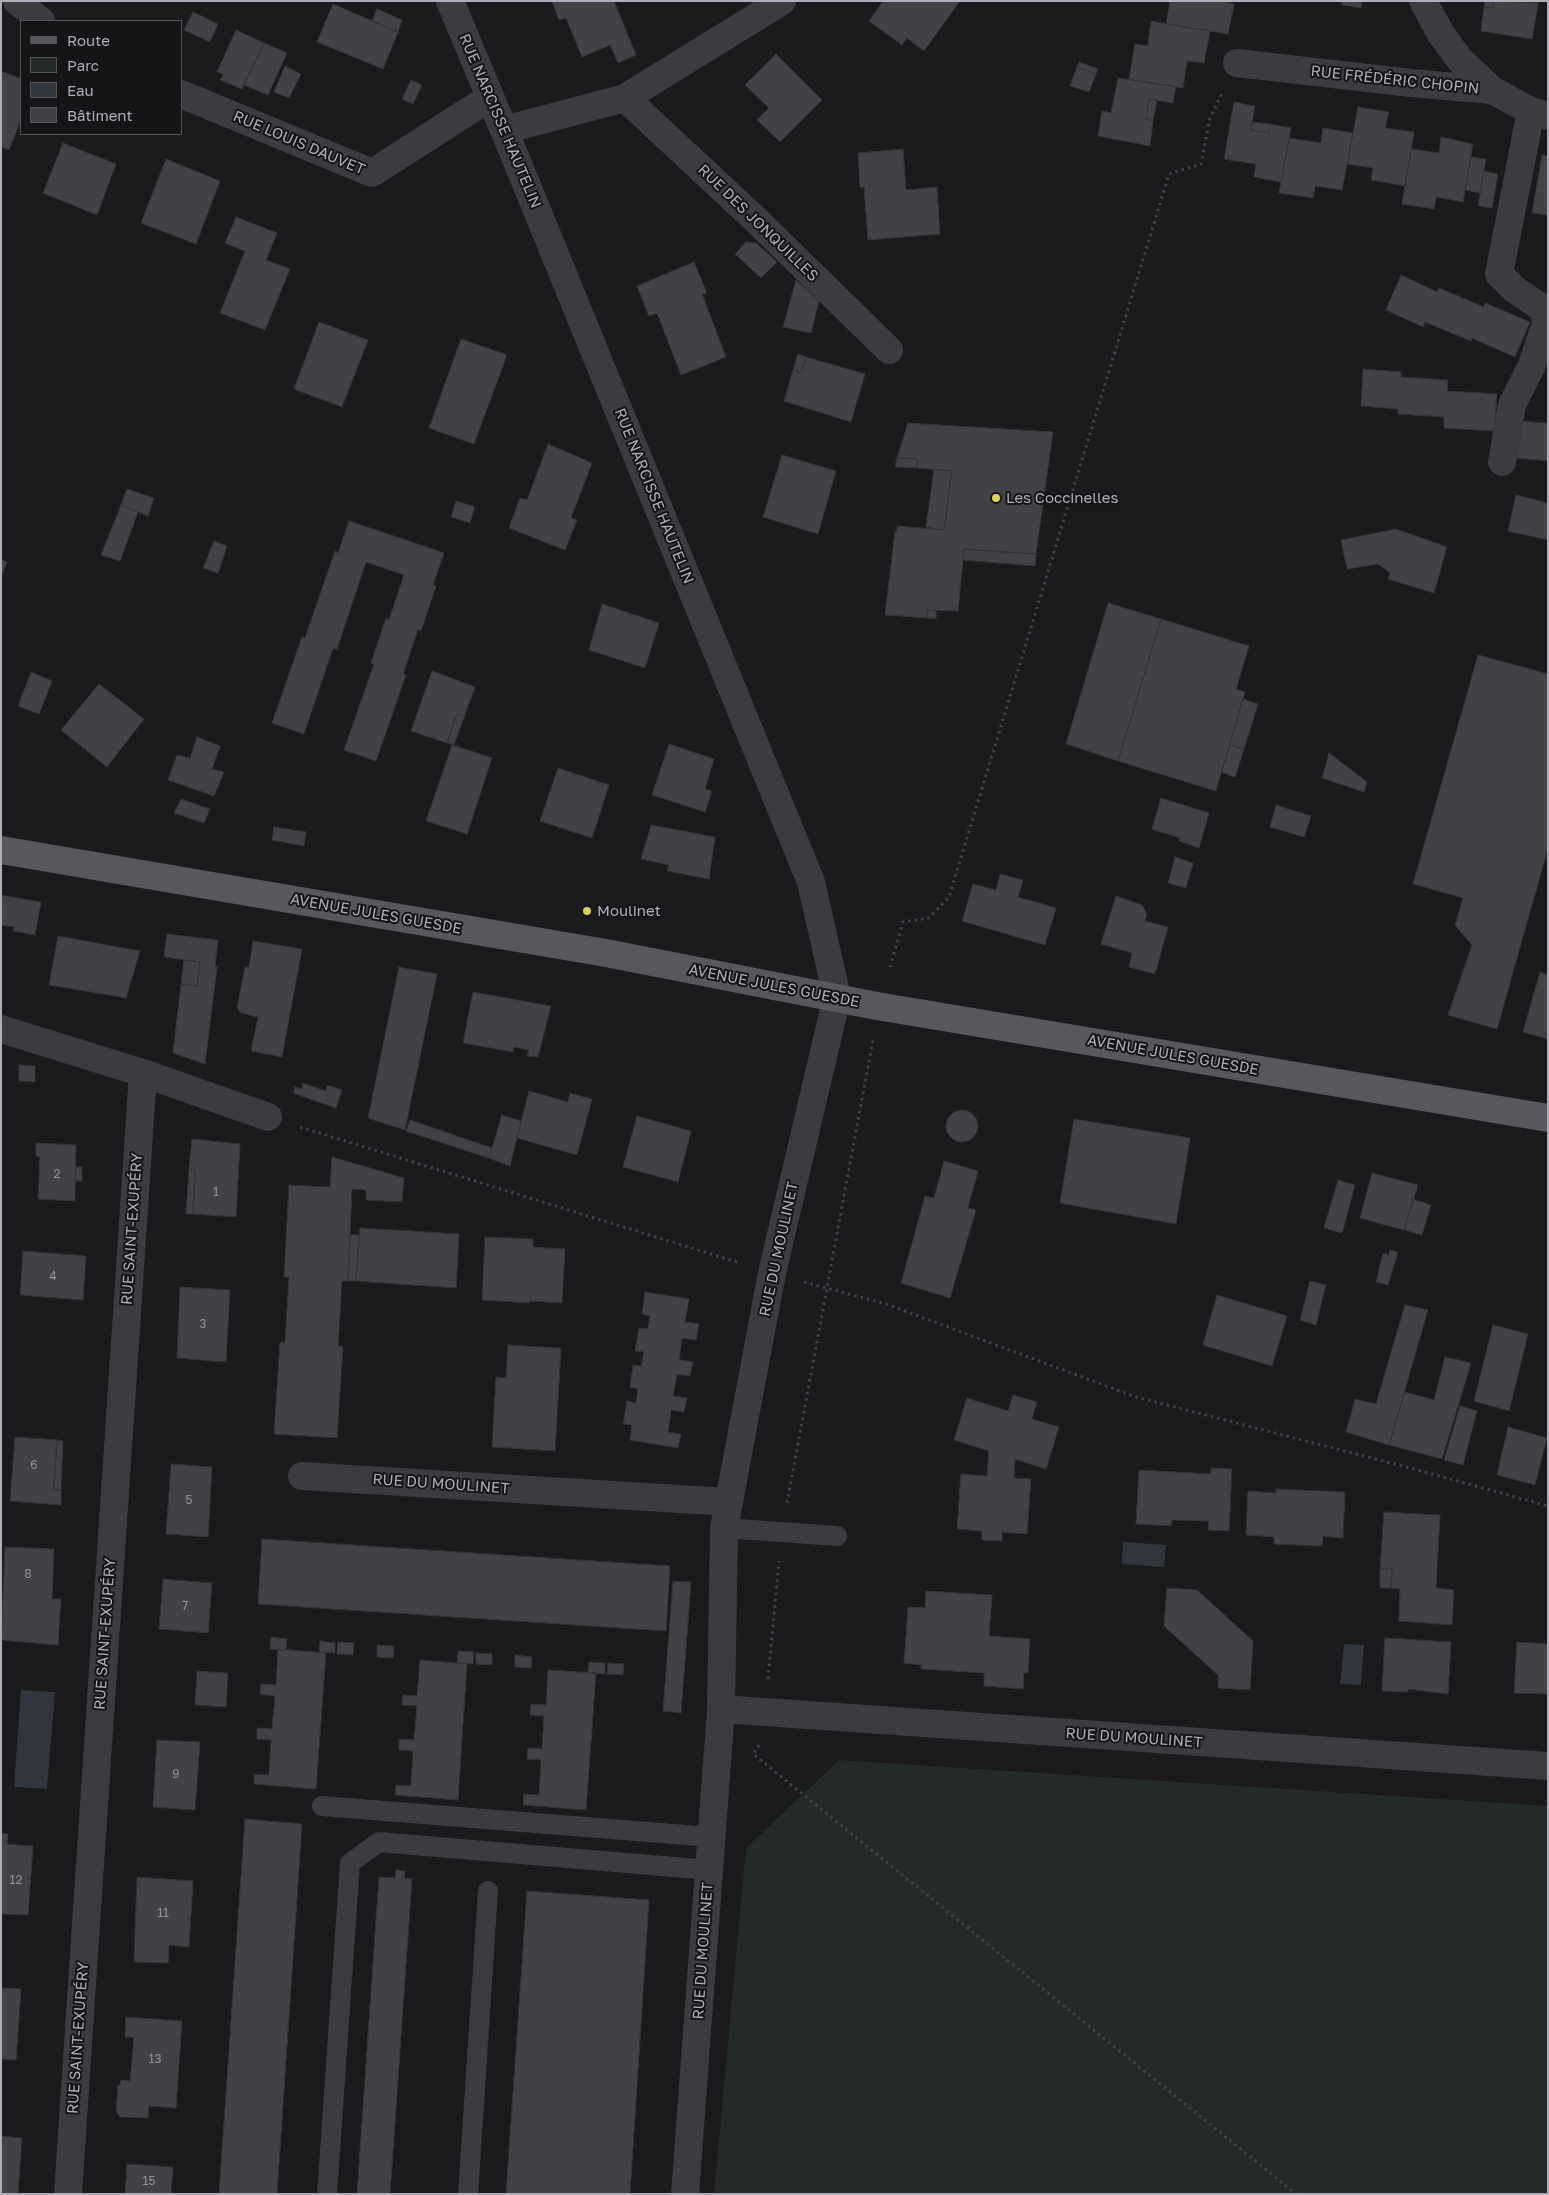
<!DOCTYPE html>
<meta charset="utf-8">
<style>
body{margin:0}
#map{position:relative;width:1549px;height:2195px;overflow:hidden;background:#1a191b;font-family:"Golos Text",sans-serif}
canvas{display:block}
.frame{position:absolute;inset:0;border:2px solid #adaeb9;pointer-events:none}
.legend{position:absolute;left:20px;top:20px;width:162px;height:115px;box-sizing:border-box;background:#151416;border:1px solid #525257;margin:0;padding:6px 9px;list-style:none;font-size:15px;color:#adaeb9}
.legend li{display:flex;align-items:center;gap:10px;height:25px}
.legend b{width:25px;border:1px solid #525257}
</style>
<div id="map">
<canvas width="1549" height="2195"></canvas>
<div class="frame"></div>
<ul class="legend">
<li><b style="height:6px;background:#57575e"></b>Route</li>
<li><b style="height:14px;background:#242b26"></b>Parc</li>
<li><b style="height:14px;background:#31353e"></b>Eau</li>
<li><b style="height:14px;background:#414245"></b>Bâtiment</li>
</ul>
</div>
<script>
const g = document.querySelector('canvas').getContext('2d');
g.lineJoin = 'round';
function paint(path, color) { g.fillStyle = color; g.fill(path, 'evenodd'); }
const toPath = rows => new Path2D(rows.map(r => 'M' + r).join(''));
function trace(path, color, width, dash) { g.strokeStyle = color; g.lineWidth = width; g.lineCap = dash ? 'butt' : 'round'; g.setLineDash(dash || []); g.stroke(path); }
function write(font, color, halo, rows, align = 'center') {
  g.font = font + ' "Golos Text",sans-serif'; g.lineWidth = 4; g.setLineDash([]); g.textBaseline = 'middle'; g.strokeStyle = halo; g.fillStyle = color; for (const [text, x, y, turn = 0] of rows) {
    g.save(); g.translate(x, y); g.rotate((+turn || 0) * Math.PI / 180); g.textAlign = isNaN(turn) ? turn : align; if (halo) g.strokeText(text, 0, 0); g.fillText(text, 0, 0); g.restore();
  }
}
paint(toPath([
 [839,1760,1548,1806,1548,2194,714,2194,746,1848]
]), '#242b26');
paint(toPath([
 [1123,1542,1166,1545,1164,1567,1122,1564],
 [1344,1644,1364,1645,1361,1685,1340,1684],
 [21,1690,55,1692,47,1789,14,1787]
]), '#31353e');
const building = toPath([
 [552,1,614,1,636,55,618,63,610,45,582,57,566,18,559,20,552,1],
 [883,1,960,1,924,51,907,38,902,45,869,21,883,1],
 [1170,1,1222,1,1234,4,1228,34,1166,24,1170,1],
 [1342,1,1362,1,1361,8,1342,5,1342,1],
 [1485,1,1494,1,1493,8,1484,7,1485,1],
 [1494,1,1538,3,1532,39,1481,31,1484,7,1493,8,1494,1],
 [333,4,398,32,383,69,317,42,333,4],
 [377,9,402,20,398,32,372,21,377,9],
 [193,12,218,24,210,42,184,30,193,12],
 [1151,21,1210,31,1204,63,1187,61,1183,88,1129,79,1135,44,1148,46,1151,21],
 [236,30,264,43,242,89,220,80,223,74,217,72,236,30],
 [264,43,287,53,268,95,244,85,264,43],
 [776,54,822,100,780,142,757,120,769,108,745,85,776,54],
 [1079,62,1098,69,1096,74,1077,67,1079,62],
 [285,66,301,74,289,98,274,92,285,66],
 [1077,67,1096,74,1089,92,1070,86,1077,67],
 [1,71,21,79,21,120,9,150,1,147,1,71],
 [1118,78,1176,87,1173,103,1149,99,1146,119,1153,121,1150,146,1098,136,1102,111,1111,113,1118,78],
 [411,80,422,85,413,104,402,99,411,80],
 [1149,99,1157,100,1153,121,1146,119,1149,99],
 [1234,102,1255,106,1251,130,1269,133,1270,124,1291,128,1281,182,1254,177,1256,164,1224,159,1234,102],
 [1358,107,1389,112,1385,128,1414,132,1405,186,1371,180,1373,168,1347,164,1358,107],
 [1253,122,1270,124,1269,133,1251,130,1253,122],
 [1323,128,1353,133,1342,190,1315,186,1313,198,1279,193,1289,138,1321,143,1323,128],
 [1441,137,1473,144,1463,202,1436,197,1434,209,1402,204,1411,149,1439,153,1441,137],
 [63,143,116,164,97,215,43,193,63,143],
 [903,149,906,190,937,187,940,234,868,240,864,187,860,187,858,153,903,149],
 [1542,155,1548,156,1548,215,1532,213,1542,155],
 [1471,157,1486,159,1480,193,1465,190,1471,157],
 [166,159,220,181,196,244,141,223,166,159],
 [1484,171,1498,174,1492,208,1478,206,1484,171],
 [236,217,277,233,266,260,290,269,265,330,220,313,245,251,225,243,236,217],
 [746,242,756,243,777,262,761,278,735,254,746,242],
 [694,262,707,293,702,294,726,357,681,375,657,313,649,316,637,286,694,262],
 [1401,275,1437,292,1439,288,1484,307,1485,303,1530,322,1515,357,1472,338,1471,341,1425,322,1423,327,1386,310,1401,275],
 [796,280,819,301,811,333,783,327,796,280],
 [319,322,368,340,342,407,294,389,319,322],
 [461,339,507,355,474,444,429,428,461,339],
 [798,354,806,357,801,373,793,370,798,354],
 [806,357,865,374,851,422,784,401,793,370,801,373,806,357],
 [1363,369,1401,372,1401,377,1448,380,1447,391,1497,394,1494,431,1444,428,1444,417,1398,414,1398,409,1361,406,1363,369],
 [1518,421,1548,423,1548,461,1517,458,1518,421],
 [908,423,1053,432,1036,554,964,549,958,611,927,610,927,618,885,615,895,531,897,532,897,526,944,530,952,471,917,468,917,459,897,458,908,423],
 [548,444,592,463,571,518,577,520,565,550,509,528,520,498,527,500,548,444],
 [782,455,836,471,818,534,763,517,782,455],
 [897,458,917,459,917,468,895,467,897,458],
 [934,469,952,471,944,530,926,527,934,469],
 [127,489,154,498,148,516,121,505,127,489],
 [1516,495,1548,503,1548,540,1508,531,1516,495],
 [456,501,475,507,470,523,451,517,456,501],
 [121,505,138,512,120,561,101,555,121,505],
 [349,521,444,553,433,585,436,586,421,631,418,629,403,674,406,675,376,761,344,750,374,664,371,663,386,618,389,620,404,575,366,562,337,649,333,648,304,734,272,723,302,637,305,638,335,551,338,553,349,521],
 [1396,529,1447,547,1434,593,1388,579,1390,573,1378,564,1347,569,1341,540,1396,529],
 [214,541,227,546,218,573,203,568,214,541],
 [964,549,1036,554,1035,566,963,560,964,549],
 [1,560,7,562,1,577,1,560],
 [1108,603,1161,619,1118,761,1066,744,1108,603],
 [602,604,659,623,645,668,589,650,602,604],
 [927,610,936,611,936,619,927,618,927,610],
 [1161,619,1249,646,1236,689,1245,692,1216,791,1118,761,1161,619],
 [1478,655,1548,674,1548,848,1497,1029,1448,1015,1472,945,1455,925,1463,898,1413,884,1478,655],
 [432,671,475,687,464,717,457,714,447,743,411,731,432,671],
 [31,672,52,681,39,714,18,706,31,672],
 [99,684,144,719,107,767,61,730,99,684],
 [1243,699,1258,704,1244,749,1230,745,1243,699],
 [457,714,464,717,454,745,447,743,457,714],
 [197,737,220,746,212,769,224,772,214,796,168,780,177,755,190,758,197,737],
 [669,744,714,759,705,789,712,791,705,812,652,795,669,744],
 [452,745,492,758,467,834,426,821,452,745],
 [1230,745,1244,749,1235,777,1221,772,1230,745],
 [1329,753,1367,782,1364,792,1322,778,1329,753],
 [558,768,609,785,592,838,540,821,558,768],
 [1161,798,1209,813,1199,848,1179,841,1180,838,1152,829,1161,798],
 [181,799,210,809,204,823,174,813,181,799],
 [1276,805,1311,816,1304,837,1270,827,1276,805],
 [651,825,715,837,709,879,667,871,669,865,641,859,651,825],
 [274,827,306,832,304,846,272,840,274,827],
 [1175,857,1193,863,1186,888,1168,883,1175,857],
 [1000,874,1023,880,1018,897,1056,908,1045,945,962,921,973,884,996,890,1000,874],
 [1,895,41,902,35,935,13,931,14,927,1,925,1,895],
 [1116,896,1142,905,1147,914,1145,921,1168,927,1155,974,1129,967,1132,953,1101,944,1116,896],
 [167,934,218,940,215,967,217,967,205,1064,173,1053,181,984,197,986,200,962,164,957,167,934],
 [58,936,140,951,126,998,49,985,58,936],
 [253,941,302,949,282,1057,251,1051,258,1017,241,1013,237,1008,245,967,249,967,253,941],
 [184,960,200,962,197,986,181,984,184,960],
 [399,967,437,974,405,1130,368,1118,399,967],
 [1540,972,1548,975,1548,1039,1523,1032,1540,972],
 [473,992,551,1006,538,1057,527,1056,529,1050,514,1047,513,1052,463,1043,473,992],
 [19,1065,35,1066,35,1082,19,1081,19,1065],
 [303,1083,326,1091,327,1085,342,1090,336,1108,293,1093,295,1087,302,1089,303,1083],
 [529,1091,568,1102,570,1093,592,1099,577,1155,517,1138,529,1091],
 '946 1126a16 16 0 1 1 32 0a16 16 0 1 1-32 0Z',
 [502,1115,521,1121,510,1166,489,1158,502,1115],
 [637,1116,691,1131,678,1182,623,1167,637,1116],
 [1074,1119,1190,1138,1176,1224,1060,1203,1074,1119],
 [410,1120,492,1148,489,1158,406,1131,410,1120],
 [192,1139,240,1144,236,1217,193,1214,195,1170,189,1169,192,1139],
 [36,1143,76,1145,75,1201,38,1199,40,1157,36,1156,36,1143],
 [332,1157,404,1178,402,1202,366,1200,366,1190,352,1189,348,1281,342,1281,338,1346,343,1346,337,1438,274,1434,280,1342,285,1343,289,1277,284,1277,289,1185,330,1187,332,1157],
 [944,1161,978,1171,968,1208,976,1210,950,1298,901,1283,925,1196,934,1198,944,1161],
 [76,1167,82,1167,82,1181,75,1181,76,1167],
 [189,1169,195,1170,193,1214,186,1214,189,1169],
 [1372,1173,1418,1185,1404,1230,1360,1218,1372,1173],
 [1338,1180,1355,1185,1342,1233,1324,1228,1338,1180],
 [1413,1199,1431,1205,1422,1235,1404,1230,1413,1199],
 [360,1228,459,1234,456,1288,356,1281,360,1228],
 [350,1235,359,1235,356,1281,348,1281,350,1235],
 [485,1237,533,1239,533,1247,565,1249,562,1303,530,1301,529,1303,482,1300,485,1237],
 [1390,1250,1398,1252,1388,1285,1376,1282,1383,1253,1389,1255,1390,1250],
 [23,1251,86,1256,83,1300,20,1295,23,1251],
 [1310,1281,1326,1285,1316,1325,1300,1320,1310,1281],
 [180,1287,230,1290,226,1362,177,1358,180,1287],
 [645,1292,689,1299,685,1322,699,1324,696,1340,682,1338,679,1360,693,1362,690,1376,677,1374,673,1396,687,1398,684,1412,671,1410,668,1432,681,1434,678,1448,630,1440,632,1425,623,1424,627,1401,636,1403,638,1389,630,1387,633,1365,641,1366,644,1352,635,1351,639,1328,648,1329,650,1316,642,1314,645,1292],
 [1217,1295,1287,1316,1272,1366,1203,1345,1217,1295],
 [1405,1305,1428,1310,1389,1445,1346,1432,1355,1399,1376,1404,1405,1305],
 [1493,1325,1528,1334,1509,1411,1474,1401,1493,1325],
 [508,1345,561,1348,555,1451,492,1447,496,1377,506,1378,508,1345],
 [1445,1357,1471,1363,1442,1459,1389,1445,1405,1392,1434,1400,1445,1357],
 [1013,1395,1037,1402,1032,1419,1059,1427,1046,1469,1015,1459,1014,1478,1031,1479,1027,1534,1002,1532,1002,1541,982,1540,982,1531,957,1529,961,1474,987,1476,989,1451,954,1440,967,1398,1008,1411,1013,1395],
 [1460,1406,1477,1411,1463,1465,1444,1460,1460,1406],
 [1508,1427,1547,1438,1535,1485,1497,1475,1508,1427],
 [15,1437,57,1440,54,1489,61,1491,61,1505,10,1501,15,1437],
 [57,1440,63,1441,61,1491,54,1489,57,1440],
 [171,1464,212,1467,208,1537,166,1534,171,1464],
 [1211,1468,1232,1469,1229,1531,1208,1530,1209,1521,1172,1520,1171,1526,1136,1524,1139,1470,1211,1474,1211,1468],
 [1276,1489,1345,1492,1343,1538,1323,1536,1322,1546,1274,1544,1274,1537,1246,1535,1248,1491,1276,1493,1276,1489],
 [1384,1512,1440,1515,1436,1588,1454,1590,1452,1625,1399,1621,1400,1589,1391,1588,1392,1569,1380,1569,1384,1512],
 [262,1539,670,1566,666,1631,258,1604,262,1539],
 [5,1547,54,1549,52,1599,61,1599,58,1645,1,1640,5,1547],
 [1380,1569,1392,1569,1391,1588,1380,1588,1380,1569],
 [163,1579,212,1583,208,1633,159,1629,163,1579],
 [673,1581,691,1582,681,1713,663,1711,673,1581],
 [1167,1588,1197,1590,1253,1641,1250,1690,1218,1688,1218,1675,1164,1626,1167,1588],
 [926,1591,992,1595,989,1636,1030,1639,1028,1673,1024,1673,1023,1689,984,1686,984,1673,921,1669,921,1665,904,1663,908,1607,925,1608,926,1591],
 [271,1637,287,1639,286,1650,270,1649,271,1637],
 [1385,1638,1451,1642,1448,1694,1408,1689,1408,1692,1382,1691,1385,1638],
 [320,1641,335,1643,335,1653,319,1652,320,1641],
 [338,1642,354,1643,353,1655,337,1654,338,1642],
 [1517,1642,1548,1644,1548,1694,1514,1693,1517,1642],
 [377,1645,394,1646,393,1658,377,1657,377,1645],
 [278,1649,326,1653,316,1789,254,1784,254,1774,269,1775,271,1740,257,1739,257,1728,272,1729,275,1696,260,1694,261,1684,276,1685,278,1649],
 [458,1651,474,1652,473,1664,457,1663,458,1651],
 [476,1653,492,1654,492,1665,476,1664,476,1653],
 [515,1655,532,1657,531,1668,515,1667,515,1655],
 [420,1660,467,1664,458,1800,395,1795,396,1785,411,1786,413,1751,399,1750,399,1739,414,1740,417,1706,402,1705,403,1695,417,1696,420,1660],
 [589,1662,605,1663,605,1674,588,1673,589,1662],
 [608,1663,624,1664,623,1675,607,1674,608,1663],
 [548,1670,596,1673,586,1810,523,1805,524,1794,539,1795,541,1760,527,1759,528,1748,542,1749,544,1716,530,1715,531,1704,546,1705,548,1670],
 [197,1671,228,1673,226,1707,195,1705,197,1671],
 [157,1740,200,1742,195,1810,153,1807,157,1740],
 [245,1819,302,1824,277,2194,219,2194,245,1819],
 [1,1833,8,1834,7,1844,33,1846,28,1915,1,1914,1,1833],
 [396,1870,405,1871,404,1878,412,1879,390,2194,357,2194,379,1877,395,1878,396,1870],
 [137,1877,193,1881,189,1947,169,1945,168,1963,134,1962,137,1877],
 [527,1891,649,1900,630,2194,506,2194,527,1891],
 [1,1988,21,1989,16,2060,1,2059,1,1988],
 [126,2017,182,2021,176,2108,149,2106,148,2118,120,2117,116,2111,118,2085,120,2085,121,2080,130,2081,134,2037,125,2037,126,2017],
 [1,2136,22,2138,18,2194,1,2194,1,2136],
 [127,2164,173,2167,171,2194,125,2194,127,2164]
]);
paint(building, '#414245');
trace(building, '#343437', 1);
trace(toPath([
 [890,967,903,922,929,918,949,897,1169,174,1201,164,1210,118,1222,93],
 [300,1127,740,1263],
 [804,1282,886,1304,1136,1397,1414,1469,1548,1506],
 [787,1503,873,1040],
 [768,1679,779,1561],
 [759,1745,753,1754,1296,2194]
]), '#414147', 3, [2.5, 4]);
trace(toPath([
 [724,1528,837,1536],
 [322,1806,711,1837],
 [327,2194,350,1863,379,1842,709,1870],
 [468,2194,488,1891]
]), '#3b3b40', 20);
trace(toPath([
 [17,1,41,21],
 [450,1,514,154,811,882,837,997,772,1273,724,1528,721,1709,685,2194],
 [1423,1,1441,34,1460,60,1492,90],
 [1237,63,1411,83,1492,90,1531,111,1548,116],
 [181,94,372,173,489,98],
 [625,98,755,219,889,350],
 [504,130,625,98,782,1],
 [1502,462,1512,405,1532,365,1547,321,1542,308,1514,289,1499,274,1531,111],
 [1,1029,143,1073,268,1117],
 [302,1476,729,1502],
 [721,1709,1548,1766],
 [68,2194,143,1073]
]), '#3b3b40', 28);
trace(toPath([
 [1,850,606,953,877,1006,1548,1118]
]), '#57575e', 28);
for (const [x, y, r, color] of [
 [996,498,5,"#dfd24e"],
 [587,911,5,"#dfd24e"]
]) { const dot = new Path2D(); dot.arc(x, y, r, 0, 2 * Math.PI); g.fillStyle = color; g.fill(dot); trace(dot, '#151416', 2); }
write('12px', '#92939c', null, [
 ["2",57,1174],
 ["1",216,1192],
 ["4",53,1276],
 ["3",203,1324],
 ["6",34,1465],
 ["5",189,1500],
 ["8",28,1574],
 ["7",185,1606],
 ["9",176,1774],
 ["12",16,1880],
 ["11",163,1913],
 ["13",155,2059],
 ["15",149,2181]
]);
write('15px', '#adaeb9', '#151416', [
 ["RUE FRÉDÉRIC CHOPIN",1395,80,6],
 ["RUE NARCISSE HAUTELIN",500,121,67],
 ["RUE LOUIS DAUVET",299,143,23],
 ["RUE DES JONQUILLES",758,223,44],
 ["RUE NARCISSE HAUTELIN",654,496,68],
 ["AVENUE JULES GUESDE",376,914,10],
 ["AVENUE JULES GUESDE",774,986,11],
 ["AVENUE JULES GUESDE",1173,1055,10],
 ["RUE SAINT-EXUPÉRY",132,1229,-86],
 ["RUE DU MOULINET",779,1249,-78],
 ["RUE DU MOULINET",441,1484,4],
 ["RUE SAINT-EXUPÉRY",105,1634,-86],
 ["RUE DU MOULINET",1134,1738,4],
 ["RUE DU MOULINET",703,1951,-86],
 ["RUE SAINT-EXUPÉRY",78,2038,-86]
]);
write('15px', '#adaeb9', '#151416', [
 ["Les Coccinelles",1006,498],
 ["Moulinet",597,911]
], 'left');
</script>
